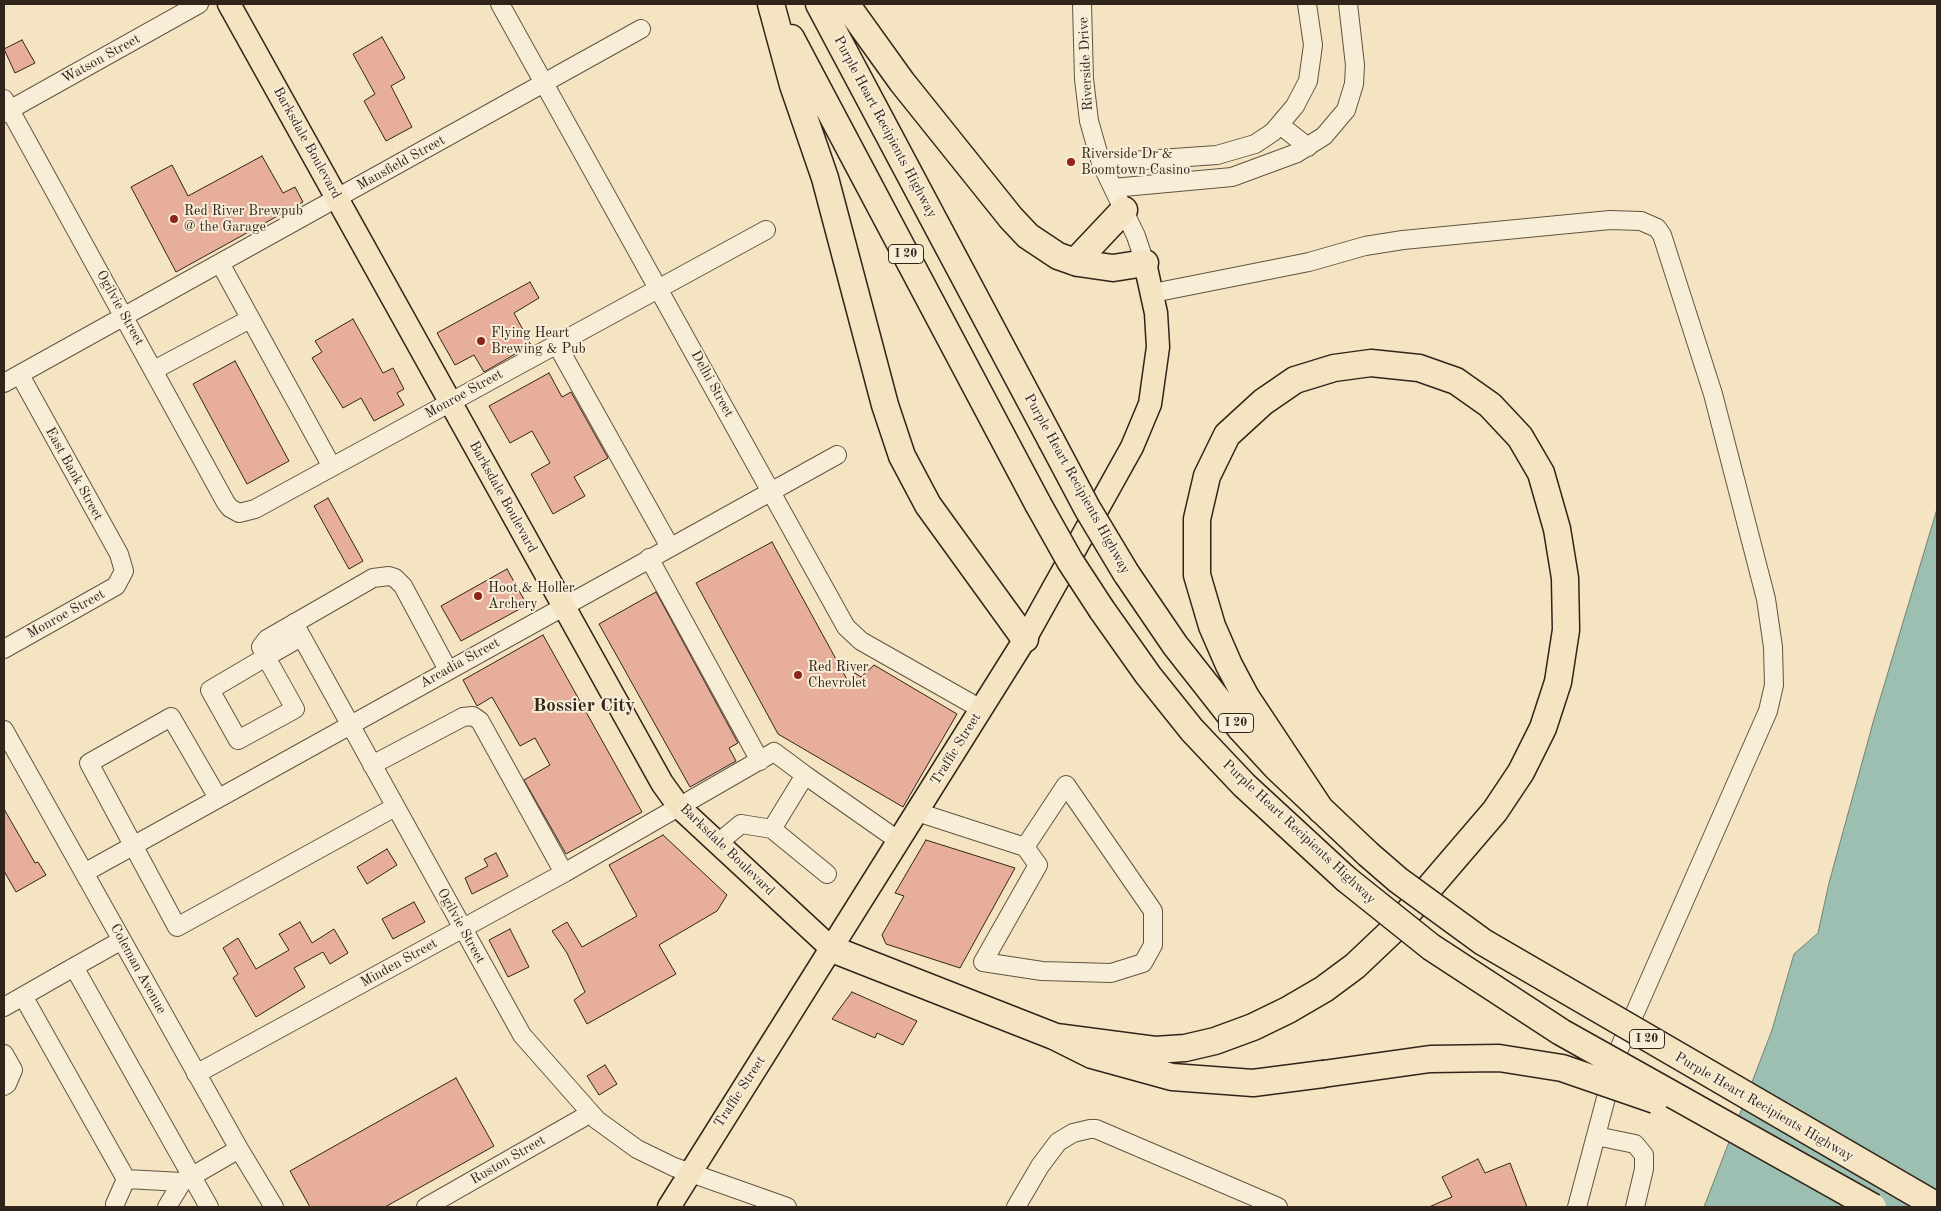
<!DOCTYPE html>
<style>
body{margin:0}
#map{position:relative;width:1941px;height:1211px;overflow:hidden;background:#f4e4c1;font-family:"Old Standard TT",serif}
canvas{display:block}
.frame{position:absolute;inset:0;border:5px solid #31241b;pointer-events:none}
</style>
<div id="map">
<canvas width="1941" height="1211"></canvas>
<div class="frame"></div>
</div>
<script>
const g = document.querySelector('canvas').getContext('2d');
g.lineJoin = 'round';
function paint(path, color) { g.fillStyle = color; g.fill(path, 'evenodd'); }
const toPath = rows => new Path2D(rows.map(r => 'M' + r).join(''));
function trace(path, color, width, dash) { g.strokeStyle = color; g.lineWidth = width; g.lineCap = dash ? 'butt' : 'round'; g.setLineDash(dash || []); g.stroke(path); }
function write(font, color, halo, rows, align = 'center') {
  g.font = font + ' "Old Standard TT",serif'; g.lineWidth = 4; g.setLineDash([]); g.textBaseline = 'middle'; g.strokeStyle = halo; g.fillStyle = color; for (const [text, x, y, turn = 0] of rows) {
    g.save(); g.translate(x, y); g.rotate((+turn || 0) * Math.PI / 180); g.textAlign = isNaN(turn) ? turn : align; if (halo) g.strokeText(text, 0, 0); g.fillText(text, 0, 0); g.restore();
  }
}
const water = toPath([
 [1937,509,1937,1207,1704,1207,1772,1030,1794,954,1818,933,1829,883,1874,719,1937,509]
]);
paint(water, '#9cbfb2');
trace(water, '#718176', 1);
const building = toPath([
 [382,37,405,78,391,86,412,127,386,141,364,101,375,94,353,54,382,37],
 [22,40,35,63,15,73,4,49,22,40],
 [262,156,283,193,295,187,303,202,176,272,131,187,172,165,188,196,262,156],
 [530,282,539,298,514,313,531,345,484,372,474,355,455,365,437,333,530,282],
 [353,319,383,373,393,368,404,389,397,393,404,405,374,421,361,398,343,408,312,358,322,352,315,341,353,319],
 [235,361,289,461,247,484,193,384,235,361],
 [549,373,562,397,571,392,608,458,574,477,585,496,553,514,531,474,550,463,532,431,510,443,489,406,549,373],
 [328,498,363,561,349,569,314,506,328,498],
 [772,542,849,683,855,673,861,677,874,665,957,714,903,807,778,734,696,583,772,542],
 [507,569,527,605,461,641,441,606,507,569],
 [656,592,738,743,729,748,736,761,690,787,599,624,656,592],
 [543,635,642,812,566,854,524,780,550,765,535,738,520,746,492,697,477,706,463,680,543,635],
 [4,809,35,863,38,862,46,875,16,892,4,871,4,809],
 [663,835,727,895,717,911,659,945,676,974,587,1024,574,1000,585,992,567,953,552,931,567,922,582,947,637,916,609,865,663,835],
 [926,840,1015,868,960,968,886,944,882,935,904,896,895,893,926,840],
 [387,849,397,865,367,884,357,867,387,849],
 [496,853,508,876,472,894,465,878,488,866,484,859,496,853],
 [414,902,425,922,393,939,382,919,414,902],
 [300,922,312,943,334,929,348,953,330,964,323,952,294,968,305,987,256,1017,233,978,238,974,223,948,238,938,256,969,289,950,279,934,300,922],
 [510,929,529,967,508,977,489,940,510,929],
 [852,992,917,1021,903,1045,877,1033,875,1038,832,1019,852,992],
 [605,1065,617,1084,599,1095,587,1076,605,1065],
 [456,1078,494,1146,385,1207,310,1207,290,1171,456,1078],
 [1478,1159,1485,1173,1510,1163,1527,1207,1429,1207,1452,1197,1442,1177,1478,1159]
]);
paint(building, '#e7ae9c');
trace(building, '#31241b', 1);
const minor = toPath([
 [500,4,846,627,861,641,981,709],
 [1082,4,1084,79,1089,121,1101,163,1136,236,1145,263],
 [4,99,226,503,230,508,239,513,255,509,766,230],
 [4,113,199,4],
 [1280,125,1308,147],
 [1101,163,1217,155,1255,144,1273,132,1295,106,1308,81,1313,45,1307,4],
 [1113,188,1232,177,1297,153,1324,136,1346,110,1354,84,1355,65,1348,4],
 [220,263,332,467],
 [1153,293,1309,262,1365,246,1403,240,1610,220,1641,221,1657,228,1662,235,1713,394,1766,599,1773,647,1774,685,1768,711,1619,1049,1577,1207],
 [556,343,670,547],
 [154,370,250,319],
 [4,383,641,29],
 [649,558,760,761],
 [294,623,522,1035,597,1120,637,1149,674,1167,787,1207],
 [301,637,266,657,261,647,267,639,373,578,389,576,395,578,403,586,448,670],
 [4,649,116,586,124,571,119,554,20,375],
 [266,657,295,709,238,740,210,690,266,657],
 [4,730,239,1149,274,1207],
 [372,765,463,717,473,716,480,721,564,873],
 [218,798,171,717,89,763,177,927,395,807],
 [917,812,1025,847,1066,785,1153,911,1153,945,1143,963,1111,973,1042,971,983,962,1038,865,1025,847],
 [772,829,827,874],
 [718,843,741,824,772,829,805,775,899,841],
 [84,873,837,455],
 [122,940,74,967,209,1207],
 [23,996,126,1179],
 [4,1007,74,967],
 [4,1054,13,1070,7,1084,4,1086],
 [196,1074,564,873,774,752,805,775],
 [1596,1136,1635,1144,1644,1155,1644,1169,1635,1207],
 [115,1204,126,1179,182,1182,239,1149],
 [167,1207,182,1182],
 [426,1207,591,1113],
 [1016,1207,1040,1166,1058,1142,1073,1133,1090,1129,1096,1129,1278,1207]
]);
const major = toPath([
 [229,4,662,783,680,808,832,949],
 [669,1207,1025,639,1132,447,1150,404,1158,347,1156,313,1145,263]
]);
const highway = toPath([
 [771,4,793,85,825,178,885,405,902,456,928,505,1025,639],
 [819,4,1051,440],
 [846,4,902,82,1011,218,1028,236,1058,256,1078,263,1113,268,1145,263],
 [791,38,1038,504],
 [1075,262,1124,210],
 [1126,573,1175,645,1241,729,1276,767,1368,854],
 [1102,610,1148,675,1192,730,1244,785,1346,879],
 [832,949,1056,1037,1092,1055,1172,1077,1253,1083,1323,1074],
 [1056,1037,1155,1050,1185,1048,1215,1041,1253,1027,1288,1010,1324,989,1355,966,1393,930,1495,811,1521,772,1543,728,1558,682,1566,630,1565,578,1557,529,1541,473,1520,437,1490,405,1456,381,1419,368,1371,363,1334,368,1295,380,1263,402,1227,435,1207,476,1197,519,1197,575,1212,626,1229,665,1246,697,1321,810]
]);
trace(minor, '#625444', 20);
trace(major, '#31241b', 25);
trace(highway, '#31241b', 29);
trace(minor, '#f8edd7', 18);
trace(major, '#f4e4c1', 22);
trace(highway, '#f4e4c1', 26);
const highwayBridge = toPath([
 [1051,440,1087,508,1126,573],
 [1038,504,1070,561,1102,610],
 [1368,854,1398,880,1483,942,1937,1206],
 [1346,879,1431,947,1561,1032,1873,1207],
 [1323,1074,1430,1059,1499,1058,1562,1068,1655,1100]
]);
trace(highwayBridge, '#31241b', 29, []);
trace(highwayBridge, '#f4e4c1', 26);
for (const [x, y, r, color] of [
 [1071,162,5,"#8f2418"],
 [174,219,5,"#8f2418"],
 [481,341,5,"#8f2418"],
 [478,596,5,"#8f2418"],
 [798,675,5,"#8f2418"]
]) { const dot = new Path2D(); dot.arc(x, y, r, 0, 2 * Math.PI); g.fillStyle = color; g.fill(dot); trace(dot, '#f8edd7', 2); }
for (const [x, y, w] of [
 [906,254,35],
 [1236,723,35],
 [1647,1039,35]
]) { const box = new Path2D(); box.roundRect(x - w / 2, y - 9.5, w, 19, 4); g.fillStyle = '#f8edd7'; g.fill(box); trace(box, '#31241b', 1); }
write('bold 12px', '#31241b', null, [
 ["I 20",906,254],
 ["I 20",1236,723],
 ["I 20",1647,1039]
]);
write('14px', '#31241b', '#f8edd7', [
 ["Watson Street",101,59,-29],
 ["Riverside Drive",1086,64,-93],
 ["Purple Heart Recipients Highway",885,127,62],
 ["Barksdale Boulevard",307,143,61],
 ["Mansfield Street",401,163,-29],
 ["Ogilvie Street",120,308,61],
 ["Delhi Street",712,384,61],
 ["Monroe Street",464,394,-29],
 ["East Bank Street",74,474,61],
 ["Purple Heart Recipients Highway",1077,484,61],
 ["Barksdale Boulevard",503,497,61],
 ["Monroe Street",66,614,-29],
 ["Arcadia Street",460,663,-29],
 ["Traffic Street",956,749,-58],
 ["Purple Heart Recipients Highway",1299,832,43],
 ["Barksdale Boulevard",727,850,44],
 ["Ogilvie Street",461,926,61],
 ["Minden Street",399,963,-29],
 ["Coleman Avenue",138,969,61],
 ["Traffic Street",740,1092,-57],
 ["Purple Heart Recipients Highway",1764,1107,30],
 ["Ruston Street",508,1160,-30]
]);
write('14px', '#31241b', '#f8edd7', [
 ["Riverside Dr &",1081,154],
 ["Boomtown Casino",1081,170],
 ["Red River Brewpub",184,211],
 ["@ the Garage",184,227],
 ["Flying Heart",491,333],
 ["Brewing & Pub",491,349],
 ["Hoot & Holler",488,588],
 ["Archery",488,604],
 ["Red River",808,667],
 ["Chevrolet",808,683]
], 'left');
write('bold 19px', '#31241b', '#f8edd7', [
 ["Bossier City",584,706]
]);
</script>
